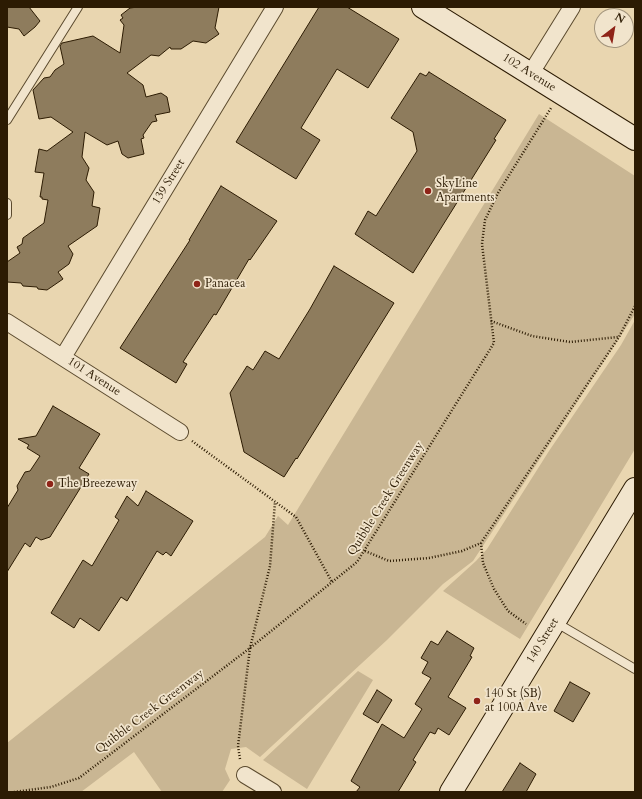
<!DOCTYPE html>
<style>
body{margin:0}
#map{position:relative;width:642px;height:799px;overflow:hidden;background:#e9d6b0;font-family:Cardo,serif}
canvas{display:block}
.frame{position:absolute;inset:0;border:8px solid #2c1b03;pointer-events:none}
.north{position:absolute;left:594px;top:8px;width:40px;height:40px;box-sizing:border-box;background:#f1e4cc;border:1px solid #a2947c;border-radius:50%;rotate:31deg;font-size:11px;font-weight:700;line-height:16px;text-align:center;color:#2c1b03}
.north::after{content:'';display:block;margin:auto;width:14px;height:18px;background:#8f2418;clip-path:polygon(50% 0,100% 100%,50% 72%,0 100%)}
</style>
<div id="map">
<canvas width="642" height="799"></canvas>
<div class="frame"></div>
<div class="north">N</div>
</div>
<script>
const g = document.querySelector('canvas').getContext('2d');
g.lineJoin = 'round';
function paint(path, color) { g.fillStyle = color; g.fill(path, 'evenodd'); }
const toPath = rows => new Path2D(rows.map(r => 'M' + r).join(''));
function trace(path, color, width, dash) { g.strokeStyle = color; g.lineWidth = width; g.lineCap = dash ? 'butt' : 'round'; g.setLineDash(dash || []); g.stroke(path); }
function write(font, color, halo, rows, align = 'center') {
  g.font = font + ' Cardo,serif'; g.lineWidth = 3.5; g.setLineDash([]); g.textBaseline = 'middle'; g.strokeStyle = halo; g.fillStyle = color; for (const [text, x, y, turn = 0] of rows) {
    g.save(); g.translate(x, y); g.rotate((+turn || 0) * Math.PI / 180); g.textAlign = isNaN(turn) ? turn : align; if (halo) g.strokeText(text, 0, 0); g.fillText(text, 0, 0); g.restore();
  }
}
paint(toPath([
 [539,114,635,176,635,314,473,561,443,584,387,640,260,757,246,747,231,749,225,769,230,780,222,792,162,792,134,752,81,792,7,792,7,743,265,537,278,516,288,525],
 [635,320,635,449,520,639,443,591,476,561,487,549,549,451,621,345],
 [358,671,373,680,307,789,263,760]
]), '#c9b693');
const building = toPath([
 [7,7,29,7,40,21,35,27,24,36,19,29,7,27,7,7],
 [138,7,219,7,215,28,219,34,206,43,193,41,181,49,171,49,170,47,159,56,151,55,127,73,143,85,146,97,161,93,167,97,170,112,155,115,157,121,152,122,143,135,144,138,141,139,144,154,128,158,122,154,118,141,107,145,85,132,82,157,89,168,86,180,94,192,92,206,100,208,97,226,68,246,73,254,69,264,58,272,63,279,47,290,38,289,37,287,23,286,21,283,7,282,7,262,20,253,17,247,22,244,23,238,44,223,48,200,42,199,42,197,40,197,44,173,35,172,39,149,47,151,73,132,51,117,39,119,33,90,44,78,50,77,55,70,64,64,60,46,62,43,93,36,120,53,124,25,120,20,123,18,121,15,130,8,138,7],
 [319,7,347,7,399,39,368,88,337,69,301,128,320,140,296,179,236,142,319,7],
 [429,72,506,120,494,139,496,140,413,273,355,234,368,211,376,216,417,151,413,132,391,118,420,73,426,76,429,72],
 [221,186,277,221,250,260,249,259,216,315,214,314,183,362,187,364,176,383,120,348,190,240,189,240,221,186],
 [334,266,394,303,297,459,296,458,284,477,244,452,230,393,247,366,253,370,265,351,279,359,310,309,334,266],
 [53,406,100,434,79,468,89,474,50,537,41,540,36,537,30,547,25,543,7,572,7,508,18,490,17,486,25,472,30,471,40,456,27,448,29,445,18,439,36,436,53,406],
 [146,491,193,521,171,556,166,552,163,555,157,551,127,601,121,597,99,631,80,618,74,628,51,613,83,560,92,566,119,520,115,517,127,496,138,506,146,491],
 [447,631,474,648,470,656,472,657,448,697,466,708,449,735,438,728,435,734,430,732,413,760,416,762,398,792,356,792,360,787,351,781,382,724,404,738,422,709,415,704,431,678,422,673,428,662,421,658,431,641,438,645,447,631],
 [570,682,590,693,573,722,554,711,570,682],
 [377,690,392,700,378,723,363,714,377,690],
 [520,763,536,774,526,792,502,792,520,763]
]);
paint(building, '#8e7c5d');
trace(building, '#2c1b03', 1);
const lane = toPath([
 [7,120,78,7],
 [7,203,7,215],
 [555,622,635,669]
]);
const street = toPath([
 [531,73,572,7],
 [7,322,180,432],
 [63,357,275,7],
 [245,775,273,792]
]);
const secondary = toPath([
 [423,7,635,139],
 [451,792,635,489]
]);
trace(lane, '#5b4a2e', 10);
trace(street, '#5b4a2e', 18);
trace(secondary, '#2c1b03', 24);
trace(toPath([
 [491,321,532,336,570,342,618,337],
 [192,441,296,517,332,582],
 [481,543,483,563,494,589,508,611,526,624],
 [365,551,389,561,429,558,462,551,481,543,619,337,635,306],
 [240,759,238,746,250,648,270,566,275,502],
 [14,792,51,787,79,778,250,648,357,562,494,343,482,244,485,220,498,193,551,108]
]), '#2c1b03', 2.5, [1, 2]);
trace(lane, '#f1e4cc', 8);
trace(street, '#f1e4cc', 16);
trace(secondary, '#f1e4cc', 22);
for (const [x, y, r, color] of [
 [428,191,4,"#8f2418"],
 [197,284,4,"#8f2418"],
 [50,484,4,"#8f2418"],
 [477,701,4,"#8f2418"]
]) { const dot = new Path2D(); dot.arc(x, y, r, 0, 2 * Math.PI); g.fillStyle = color; g.fill(dot); trace(dot, '#f1e4cc', 1.5); }
write('12px', '#2c1b03', '#f1e4cc', [
 ["102 Avenue",529,73,32],
 ["139 Street",169,182,-58],
 ["101 Avenue",94,377,33],
 ["Quibble Creek Greenway",386,499,-58],
 ["140 Street",543,641,-59],
 ["Quibble Creek Greenway",150,712,-37]
]);
write('12px', '#2c1b03', '#f1e4cc', [
 ["SkyLine",436,184],
 ["Apartments",436,198],
 ["Panacea",205,284],
 ["The Breezeway",58,484],
 ["140 St (SB)",485,694],
 ["at 100A Ave",485,708]
], 'left');
</script>
